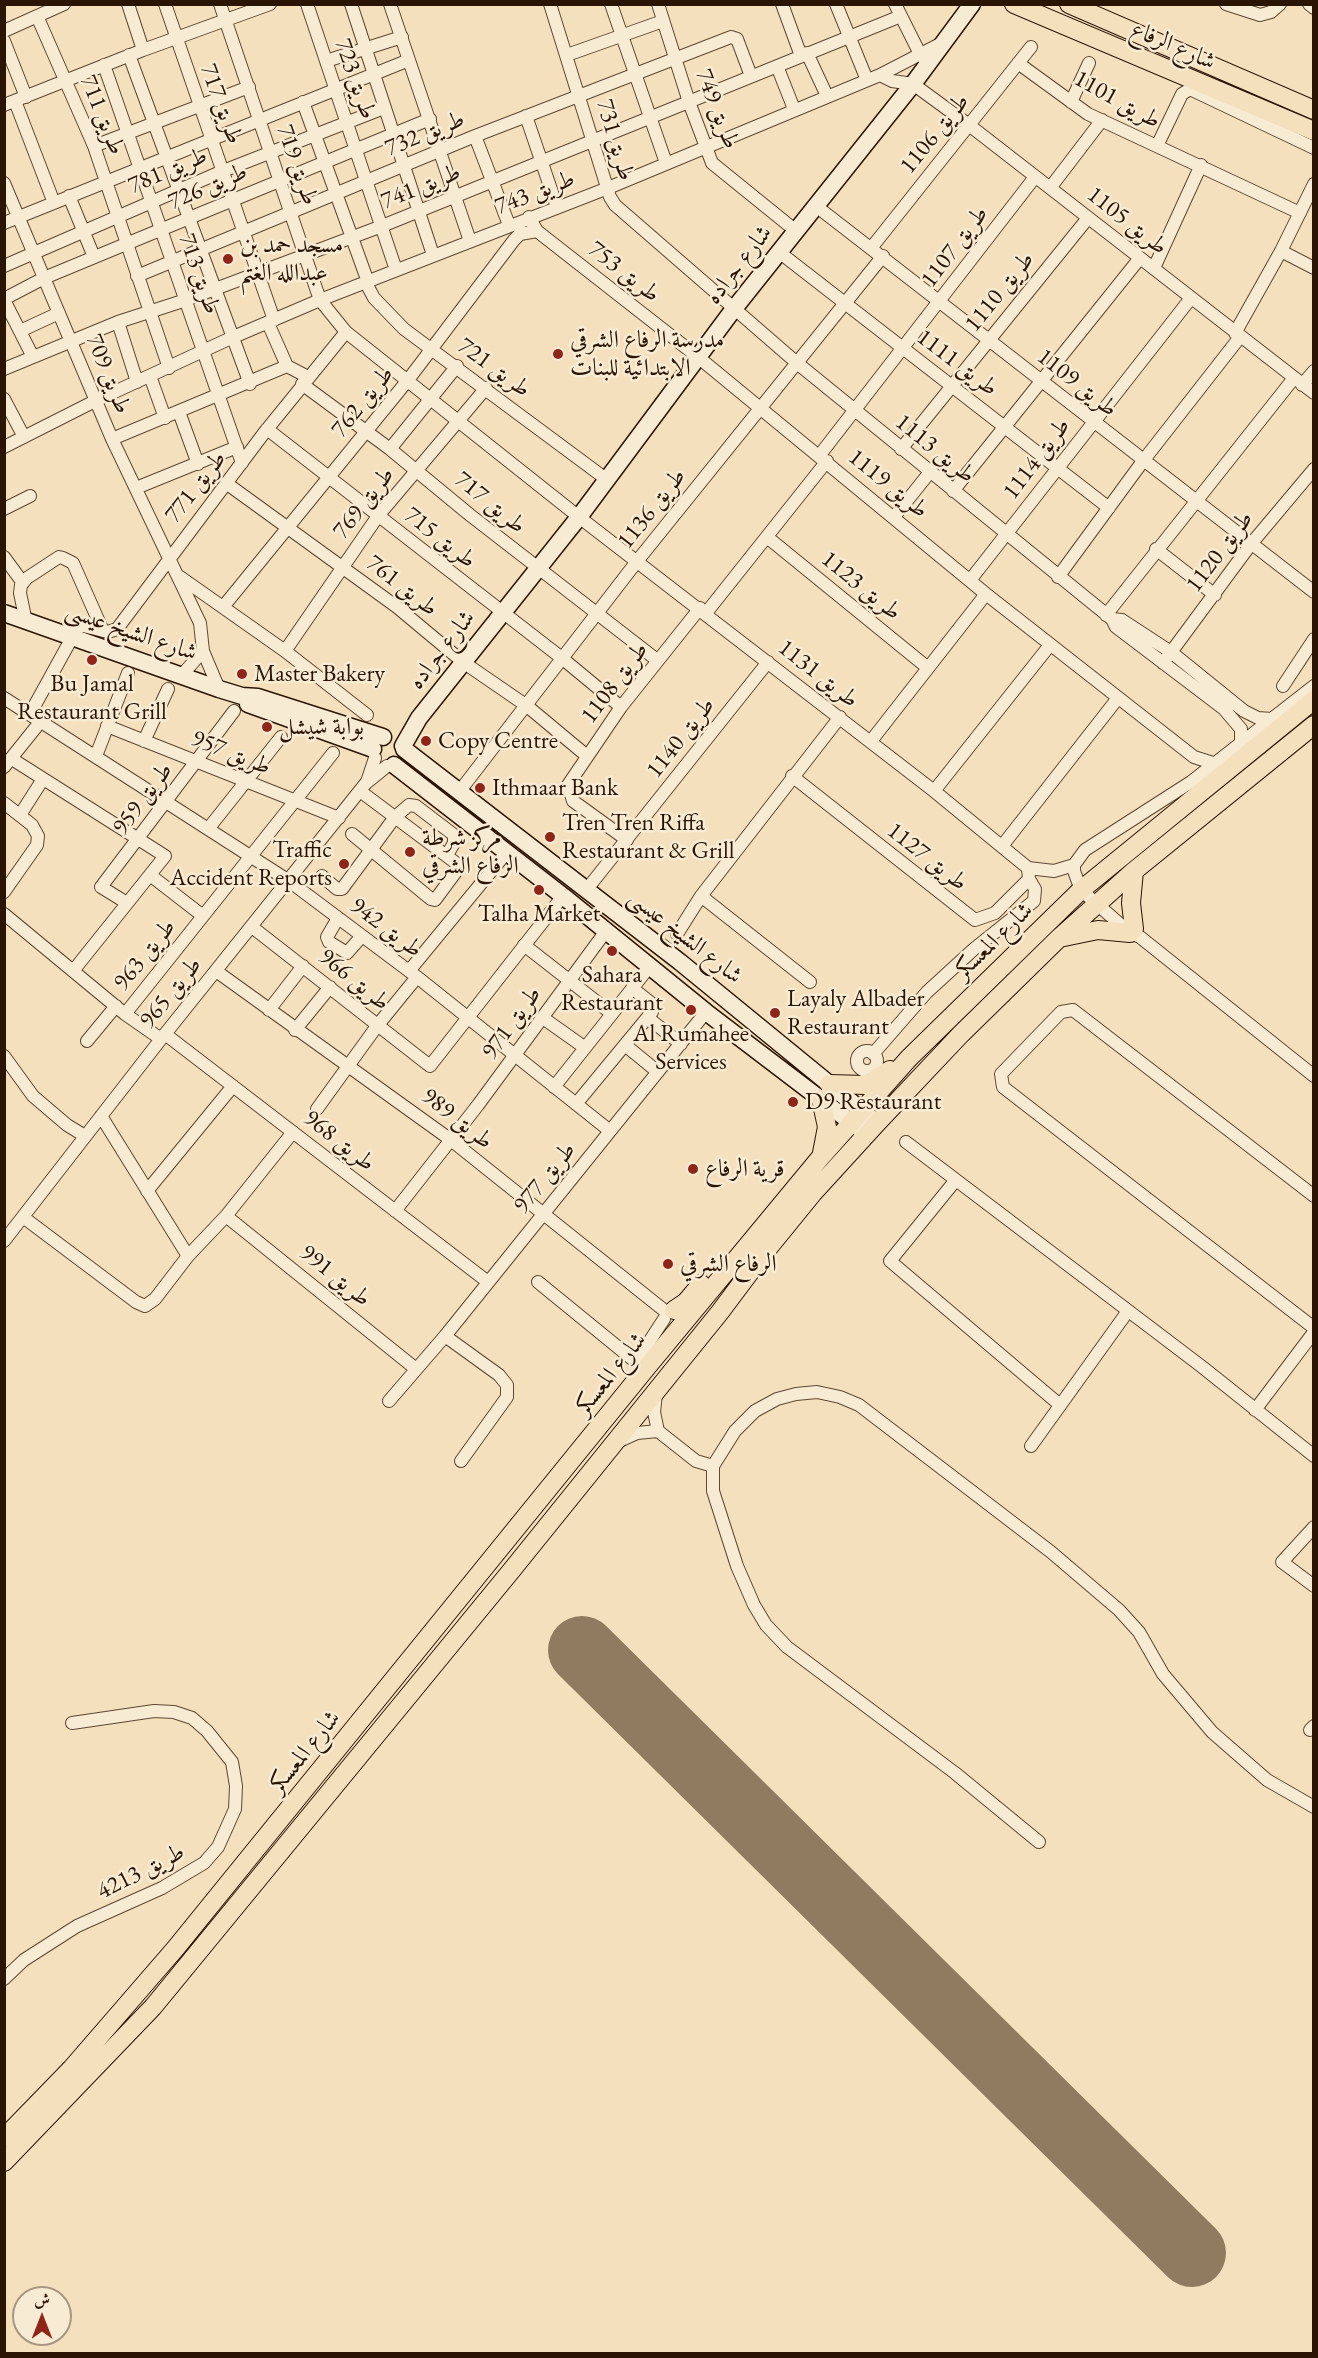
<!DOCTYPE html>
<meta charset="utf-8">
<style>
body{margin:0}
#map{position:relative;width:1318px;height:2358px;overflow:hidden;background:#f5e0bd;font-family:"EB Garamond",Amiri,serif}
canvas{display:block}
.frame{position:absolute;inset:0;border:6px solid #2a1504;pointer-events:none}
.north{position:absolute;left:12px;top:2286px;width:60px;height:60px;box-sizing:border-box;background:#f8ebd4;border:2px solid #a69581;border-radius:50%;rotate:0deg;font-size:16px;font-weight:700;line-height:24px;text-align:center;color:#2a1504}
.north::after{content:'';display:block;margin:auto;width:21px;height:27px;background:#8f2418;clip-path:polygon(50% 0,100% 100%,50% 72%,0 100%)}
</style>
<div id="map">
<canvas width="1318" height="2358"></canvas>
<div class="frame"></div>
<div class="north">ش</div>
</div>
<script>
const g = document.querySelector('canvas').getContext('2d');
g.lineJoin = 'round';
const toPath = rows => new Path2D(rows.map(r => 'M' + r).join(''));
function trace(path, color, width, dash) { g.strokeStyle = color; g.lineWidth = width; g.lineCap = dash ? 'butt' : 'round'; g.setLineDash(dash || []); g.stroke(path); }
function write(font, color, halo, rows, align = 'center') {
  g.font = font + ' "EB Garamond",Amiri,serif'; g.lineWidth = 5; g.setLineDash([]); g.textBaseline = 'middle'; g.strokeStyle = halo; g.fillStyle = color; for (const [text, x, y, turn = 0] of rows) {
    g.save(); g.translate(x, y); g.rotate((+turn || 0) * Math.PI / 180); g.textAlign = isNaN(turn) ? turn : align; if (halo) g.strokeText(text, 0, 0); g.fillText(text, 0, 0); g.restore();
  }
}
trace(toPath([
 [582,1650,1192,2253]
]), '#907a60', 68);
const street = toPath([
 [128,4,143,50],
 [165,4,274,320],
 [220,4,320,300,346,332,579,517,934,791,1028,868,1054,871,1074,865],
 [307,4,396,270],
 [351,4,433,255],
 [390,4,470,241],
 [550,4,610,197,615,205,797,363,1112,619,1116,627,1224,709,1241,729,1241,743],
 [611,4,666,163],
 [658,4,689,102,712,163,796,231],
 [782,4,801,56],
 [836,4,867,80],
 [895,4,921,56],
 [1226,4,1260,15,1271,12,1280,4],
 [1309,4,1314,8],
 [37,16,94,146,169,368],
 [4,31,64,4],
 [4,41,26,97],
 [807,53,827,96],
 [129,55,250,384],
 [567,55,663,21],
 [326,61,402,37],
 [1018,63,1088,114,1300,213],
 [104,65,242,463],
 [777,66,794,109],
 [880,75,892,81,913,84,969,125,1314,393],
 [15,101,54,203],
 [303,102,368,282],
 [1071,102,1089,63],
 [4,105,143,50,270,4],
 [526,116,557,207],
 [475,136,509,225],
 [94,146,249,87],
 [1157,146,1182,94,1190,89,1314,148],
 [4,183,112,439,200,623,203,651,219,689],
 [1050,188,1102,120],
 [69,196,94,257],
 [816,206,1314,592],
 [529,217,537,231,698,357,986,594,1194,757,1216,764],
 [4,223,409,60],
 [872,247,1031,47],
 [1281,251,1314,268],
 [779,252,1109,508],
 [4,266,223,171,384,108],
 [1154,268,1201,165],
 [137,276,475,136,731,37,737,39,751,76],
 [366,283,374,298,404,329,606,479],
 [4,299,44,278,126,244,430,119],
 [4,300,32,355],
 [118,322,137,382],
 [268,323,287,366,308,377],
 [20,331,59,313],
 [1235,333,1281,251,1314,184],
 [4,369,118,322,186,300,382,226,901,16],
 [150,376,165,418],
 [302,384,390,449,470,515,657,660],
 [1302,385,1314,371],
 [4,399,24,437],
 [179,412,198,464],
 [267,429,563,659,621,707],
 [112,439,287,366],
 [4,447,95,401,231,338,320,300,608,188,880,75,940,44],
 [390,449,457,366],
 [901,449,1088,218],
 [819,456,1035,177],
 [226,483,397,607,463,662,527,706,587,756],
 [136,488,237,447],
 [953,491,1140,258],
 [4,509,30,496],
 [894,517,930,472],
 [767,537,928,668],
 [1156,549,1215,595],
 [4,557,23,583],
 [180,577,285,651,367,715],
 [1058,577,1143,461,1240,337],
 [971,579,1191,298],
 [223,607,408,380,514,240,520,234,537,231],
 [706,613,827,461],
 [1106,615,1294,378],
 [1112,619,1122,620,1171,652,1244,711,1258,718,1272,719],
 [26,622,20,593,21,585,27,578,59,557,63,558,73,563,103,631],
 [285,651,378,516,486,388],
 [1163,663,1251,544,1314,469],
 [182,675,203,651],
 [1283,686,1314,639],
 [1314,686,1191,782,1085,850,1074,865,1074,871,1081,890,1130,933,1140,937,1314,1076],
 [4,698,289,881,417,977,610,1131],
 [30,714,79,625,108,632,117,629,264,433,346,332],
 [107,726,339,818],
 [144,741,168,689],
 [871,741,986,594],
 [96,756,128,673],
 [12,759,165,856,73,971],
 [4,767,41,721],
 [792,776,975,920,995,913,1029,879,1028,868],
 [367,782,375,758],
 [934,791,1050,645],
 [459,792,638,560,883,256],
 [4,803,32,825,38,836,37,845,4,892],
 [20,815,43,779],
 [208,829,281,737],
 [352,834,431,899,435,900,458,869,456,863,360,791],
 [627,840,573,801,568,785,621,707,700,608],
 [1002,846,1118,698],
 [150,875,203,916],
 [322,876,337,889,342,889,395,817,409,805,416,806,454,835,454,843,447,855],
 [587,889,768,662],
 [701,896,810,982],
 [127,903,101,887,234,711],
 [4,914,125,1014,161,1039],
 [338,918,327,937,329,942,347,953,362,936],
 [252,927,430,1066,563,896],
 [677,934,701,896,840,717],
 [524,945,611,1013],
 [216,971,451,1140,665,1311],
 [409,971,507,852],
 [269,1010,303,966],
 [125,1014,333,753],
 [543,1018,584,1047],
 [648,1018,681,1044],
 [295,1030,330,987],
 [165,1034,488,1282],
 [87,1041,116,1006],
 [625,1045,658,1072],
 '857 1061a10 10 0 1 1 20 0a10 10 0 1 1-20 0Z',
 [873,1054,927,992,974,949,1034,901,1035,889,1029,879],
 [4,1056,33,1096,67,1125,85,1136],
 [554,1087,650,966],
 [576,1104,652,1012,651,1003,632,988],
 [317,1109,377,1026,417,977],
 [101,1116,188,1256],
 [906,1142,1201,1366,1314,1456],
 [955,1181,890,1261,1060,1405],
 [147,1191,233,1086],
 [1314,1196,1073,1010,1061,1012,1001,1074,1003,1087,1314,1328],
 [395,1211,478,1105,606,931],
 [226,1216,416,1369],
 [23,1217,136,1302,145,1306,155,1299,188,1256,226,1216,293,1132],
 [4,1241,161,1039,366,783,387,766],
 [538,1282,636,1362,664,1319],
 [445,1336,499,1375,507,1385,507,1397,461,1461],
 [656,1394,654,1412,658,1431,696,1461,713,1466],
 [389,1401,445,1336,706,1012],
 [1255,1410,1314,1332],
 [619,1441,637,1433,658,1431],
 [1031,1446,1128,1311],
 [1314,1527,1282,1562,1314,1586],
 [1310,1730,1314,1726],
 [1039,1842,955,1773,787,1647,766,1625,754,1605,737,1566,713,1491,713,1466,735,1431,755,1411,777,1399,796,1394,817,1392,840,1397,859,1405,1051,1552,1119,1610,1139,1632,1163,1674,1212,1732,1267,1780,1314,1807],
 [4,1979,24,1960,77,1926,162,1888,204,1863,218,1847,235,1809,236,1786,232,1762,207,1731,192,1718,174,1712,154,1711,72,1723]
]);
const secondary = toPath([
 [4,613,219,689,242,696,258,697,383,737],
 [248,704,373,749],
 [403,746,419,718,579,517,733,310,913,84,972,4],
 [404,749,680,962,877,1123],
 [394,765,563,896,706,1012,861,1130]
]);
const primary = toPath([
 [1014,4,1314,131],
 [1069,4,1314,110],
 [1134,871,1131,903,1134,929],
 [1064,937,1098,930,1130,933],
 [829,1084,866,1085,890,1070],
 [821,1099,827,1127,822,1153],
 [674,1310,686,1302,701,1284],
 [4,2138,72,2068,175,1949,647,1367,820,1158,909,1058,1081,890,1314,700],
 [4,2162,153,2007,511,1571,720,1312,765,1252,813,1193,877,1123,961,1034,1059,938,1134,871,1314,725]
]);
trace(street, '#5d4832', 14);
trace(secondary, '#2a1504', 19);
trace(primary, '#2a1504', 20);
trace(street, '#f8ebd4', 12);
trace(secondary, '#f8ebd4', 16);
trace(primary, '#f5e0bd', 18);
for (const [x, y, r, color] of [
 [228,259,6,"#8f2418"],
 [558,354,6,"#8f2418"],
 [92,660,6,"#8f2418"],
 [242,674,6,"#8f2418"],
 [267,727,6,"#8f2418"],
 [426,741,6,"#8f2418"],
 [480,788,6,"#8f2418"],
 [550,837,6,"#8f2418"],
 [410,852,6,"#8f2418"],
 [344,864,6,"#8f2418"],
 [539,890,6,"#8f2418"],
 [612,951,6,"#8f2418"],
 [691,1010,6,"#8f2418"],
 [775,1013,6,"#8f2418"],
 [793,1102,6,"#8f2418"],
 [693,1169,6,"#8f2418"],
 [668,1264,6,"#8f2418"]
]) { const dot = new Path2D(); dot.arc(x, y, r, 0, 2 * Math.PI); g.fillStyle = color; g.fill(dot); trace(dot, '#f8ebd4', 2); }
write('24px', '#2a1504', '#f8ebd4', [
 ["شارع الرفاع",1173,46,23],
 ["طريق 723",355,79,71],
 ["طريق 1101",1117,100,29],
 ["طريق 717",221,104,70],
 ["طريق 749",717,109,69],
 ["طريق 711",102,115,68],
 ["طريق 732",425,134,-22],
 ["طريق 1106",935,134,-51],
 ["طريق 731",615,140,74],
 ["طريق 719",297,165,71],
 ["طريق 781",168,171,-23],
 ["طريق 726",208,187,-23],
 ["طريق 741",421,187,-22],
 ["طريق 743",535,193,-21],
 ["طريق 1105",1127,221,38],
 ["طريق 1107",955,247,-53],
 ["شارع جراده",739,265,-52],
 ["طريق 753",624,272,38],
 ["طريق 713",199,274,71],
 ["طريق 1110",1000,292,-51],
 ["طريق 1111",957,363,37],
 ["طريق 721",494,368,36],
 ["طريق 709",108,374,68],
 ["طريق 1109",1077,383,38],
 ["طريق 762",363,402,-51],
 ["طريق 1113",935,449,39],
 ["طريق 1114",1037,459,-53],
 ["طريق 1119",888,484,39],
 ["طريق 771",196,487,-52],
 ["طريق 769",364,503,-52],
 ["طريق 717",490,503,39],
 ["طريق 1136",652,509,-52],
 ["طريق 715",440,538,38],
 ["طريق 1120",1220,552,-53],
 ["طريق 761",402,586,38],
 ["طريق 1123",861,586,39],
 ["شارع الشيخ عيسى",131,632,19],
 ["شارع جراده",442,650,-52],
 ["طريق 1131",818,674,38],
 ["طريق 1108",615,683,-53],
 ["طريق 1140",681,738,-52],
 ["طريق 957",231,753,22],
 ["طريق 959",143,799,-53],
 ["طريق 1127",927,857,38],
 ["طريق 942",386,928,37],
 ["شارع الشيخ عيسى",685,937,38],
 ["شارع المعسكر",994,941,-44],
 ["طريق 963",145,955,-51],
 ["طريق 966",354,980,39],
 ["طريق 965",171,993,-51],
 ["طريق 971",512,1023,-54],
 ["طريق 989",457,1119,38],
 ["طريق 968",339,1141,38],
 ["طريق 977",545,1178,-51],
 ["طريق 991",335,1276,39],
 ["شارع المعسكر",611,1374,-51],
 ["شارع المعسكر",305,1752,-51],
 ["طريق 4213",141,1872,-27]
]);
write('24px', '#2a1504', '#f8ebd4', [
 ["مسجد حمد بن",240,245],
 ["عبدالله الغتم",240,273],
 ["مدرسة الرفاع الشرقي",570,340],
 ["الابتدائية للبنات",570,368],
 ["Master Bakery",254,674],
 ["Bu Jamal",92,684,"center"],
 ["Restaurant Grill",92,712,"center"],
 ["بوابة شيشل",279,727],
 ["Copy Centre",438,741],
 ["Ithmaar Bank",492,788],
 ["Tren Tren Riffa",562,823],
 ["Restaurant & Grill",562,851],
 ["مركز شرطة",422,838],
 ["الرفاع الشرقي",422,866],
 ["Traffic",332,850,"right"],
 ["Accident Reports",332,878,"right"],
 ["Talha Market",539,914,"center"],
 ["Sahara",612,975,"center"],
 ["Restaurant",612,1003,"center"],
 ["Layaly Albader",787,999],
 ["Restaurant",787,1027],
 ["Al Rumahee",691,1034,"center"],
 ["Services",691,1062,"center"],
 ["D9 Restaurant",805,1102],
 ["قرية الرفاع",705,1169],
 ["الرفاع الشرقي",680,1264]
], 'left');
</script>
